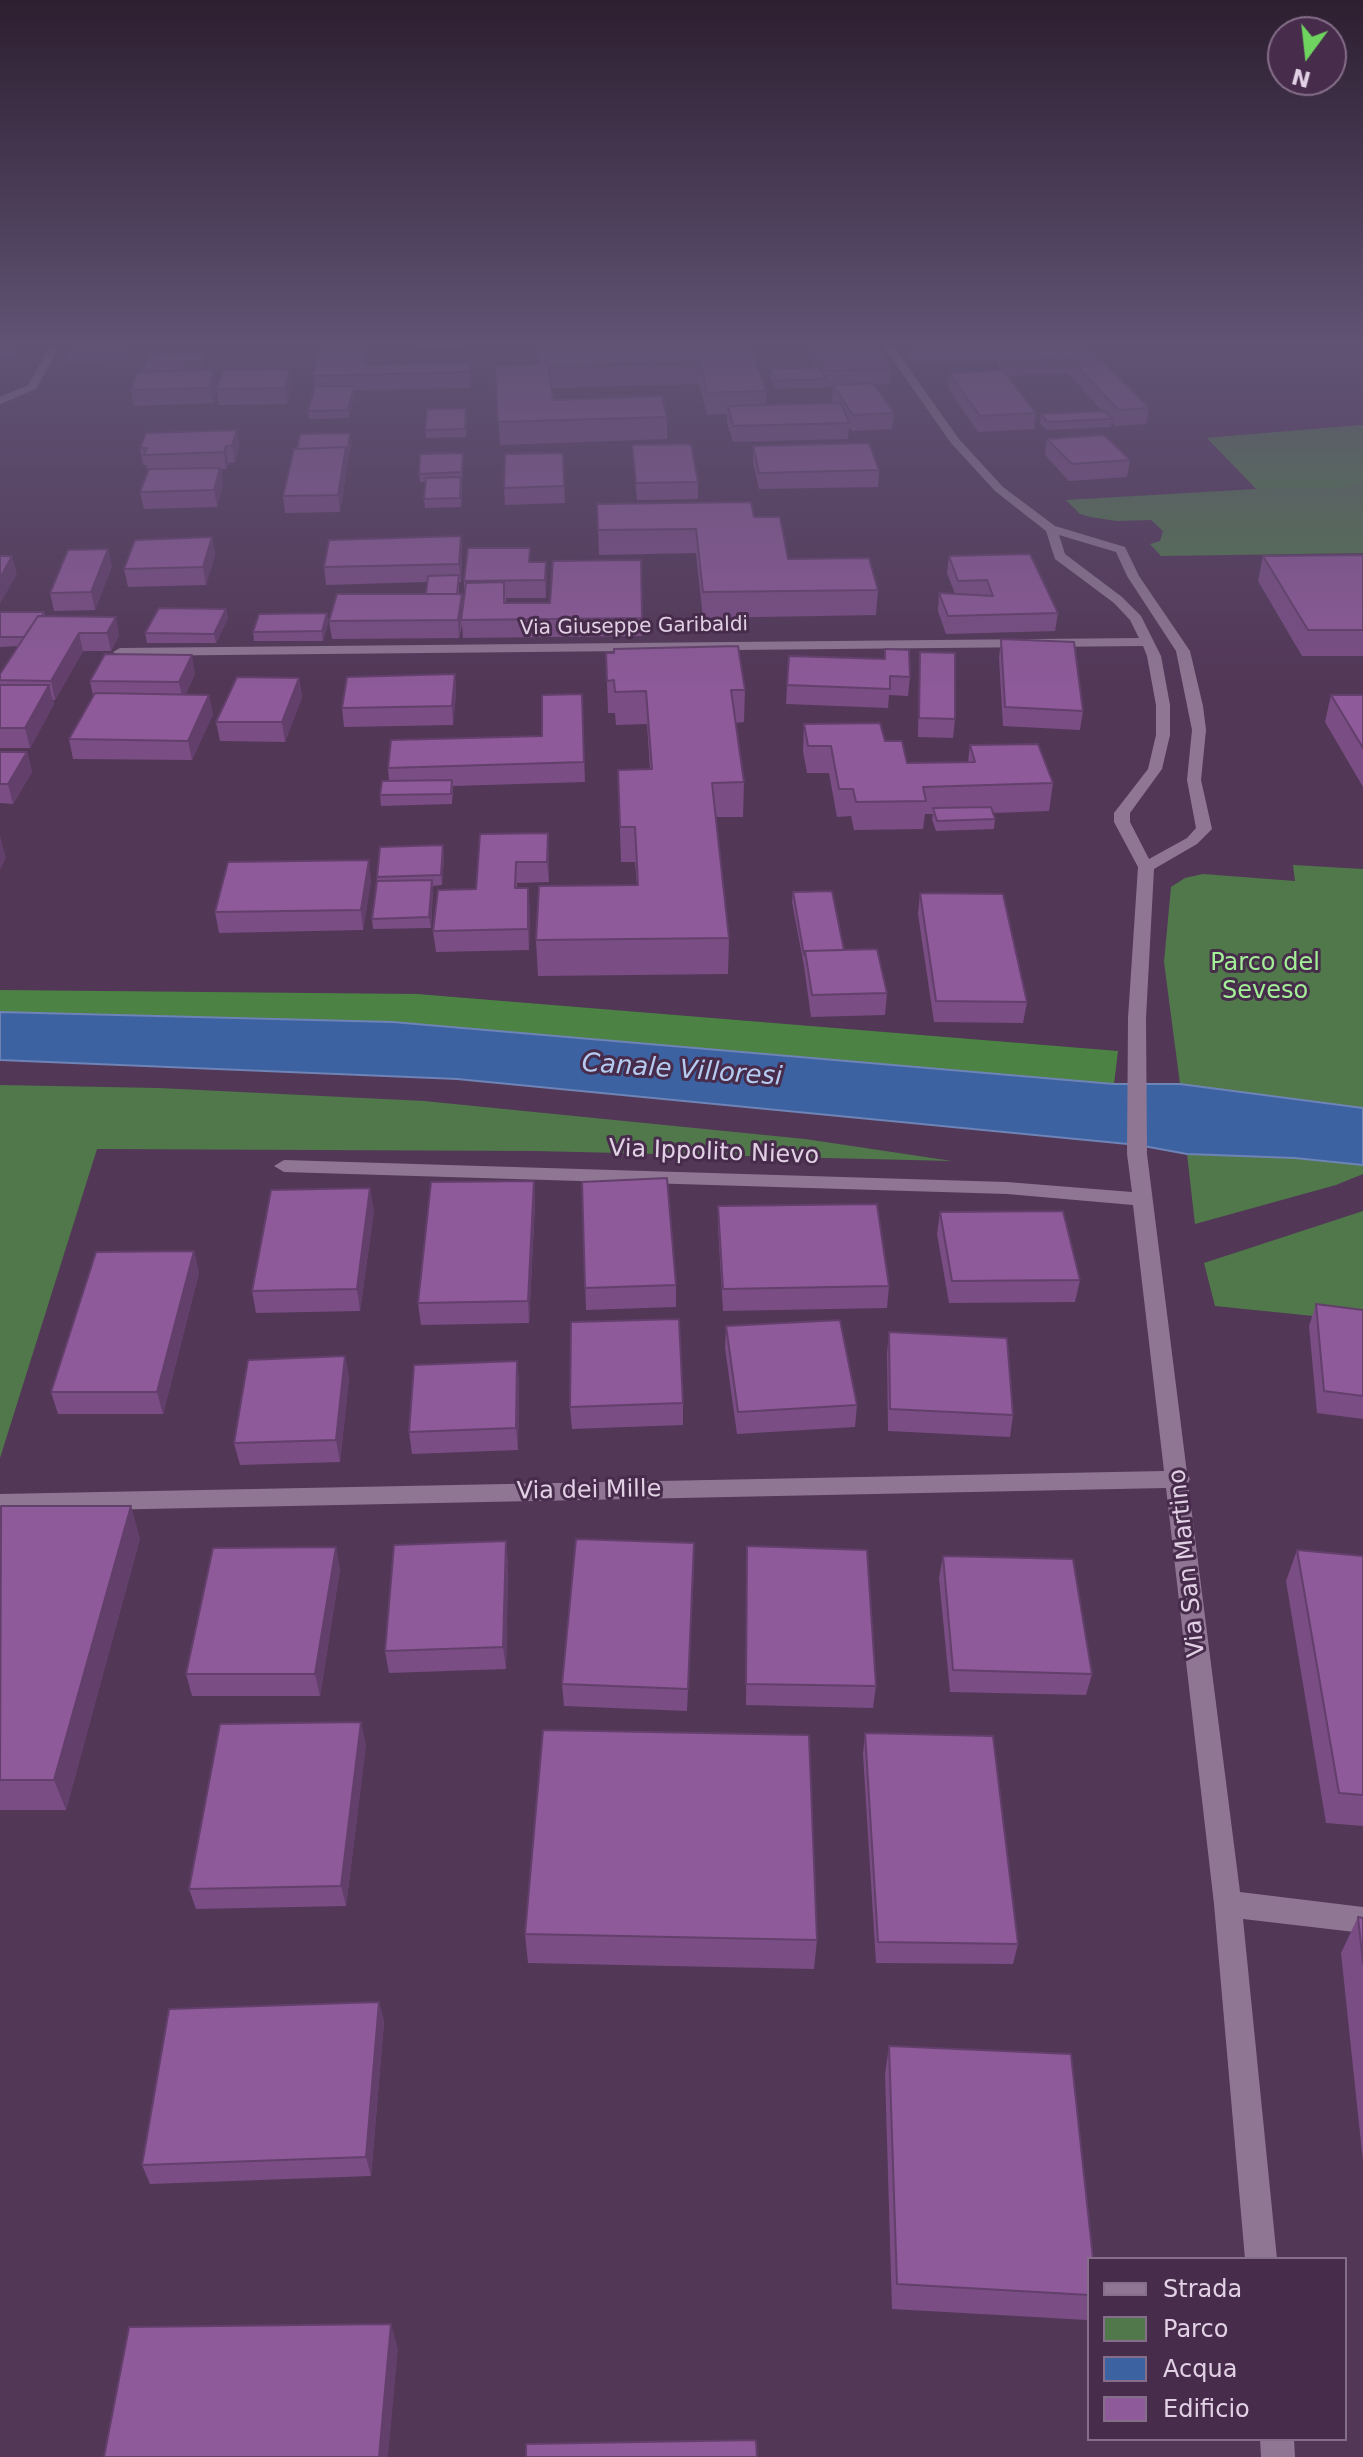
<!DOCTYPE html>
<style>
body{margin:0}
#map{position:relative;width:1363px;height:2457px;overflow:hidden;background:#523757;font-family:"DejaVu Sans",sans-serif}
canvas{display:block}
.legend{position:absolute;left:1087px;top:2257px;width:260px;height:184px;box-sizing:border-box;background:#472c4c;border:2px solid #856e89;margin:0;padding:10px 14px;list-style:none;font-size:24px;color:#e2d1e5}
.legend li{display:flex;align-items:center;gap:16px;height:40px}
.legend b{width:40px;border:2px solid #856e89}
.north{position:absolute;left:1267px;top:16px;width:80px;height:80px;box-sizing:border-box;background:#472c4c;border:2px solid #856e89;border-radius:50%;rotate:195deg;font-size:22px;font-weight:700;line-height:32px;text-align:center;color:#e2d1e5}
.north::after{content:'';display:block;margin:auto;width:28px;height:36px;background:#6fd35f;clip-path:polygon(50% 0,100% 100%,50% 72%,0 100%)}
</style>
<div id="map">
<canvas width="1363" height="2457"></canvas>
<ul class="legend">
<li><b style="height:10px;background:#8f7793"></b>Strada</li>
<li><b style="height:22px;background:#51784b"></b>Parco</li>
<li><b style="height:22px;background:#3d62a2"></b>Acqua</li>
<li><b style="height:22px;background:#8e5a99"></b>Edificio</li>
</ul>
<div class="north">N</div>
</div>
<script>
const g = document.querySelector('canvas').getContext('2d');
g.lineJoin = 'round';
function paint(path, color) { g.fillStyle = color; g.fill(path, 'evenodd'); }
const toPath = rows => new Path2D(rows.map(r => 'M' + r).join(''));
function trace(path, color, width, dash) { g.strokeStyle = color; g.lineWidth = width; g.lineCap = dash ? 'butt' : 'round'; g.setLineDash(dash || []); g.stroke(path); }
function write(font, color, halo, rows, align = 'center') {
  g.font = font + ' "DejaVu Sans",sans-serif'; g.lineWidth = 6; g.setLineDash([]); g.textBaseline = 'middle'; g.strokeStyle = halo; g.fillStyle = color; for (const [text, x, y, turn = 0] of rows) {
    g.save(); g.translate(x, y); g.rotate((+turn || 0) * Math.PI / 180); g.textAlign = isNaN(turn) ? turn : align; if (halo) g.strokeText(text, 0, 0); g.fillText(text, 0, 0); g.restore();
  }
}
paint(toPath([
 [1363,425,1363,553,1161,556,1150,544,1160,541,1163,531,1151,520,1117,521,1090,517,1080,514,1066,500,1256,489,1207,438],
 [1293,865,1363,869,1363,1108,1180,1084,1164,962,1171,887,1185,878,1203,874,1295,881],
 [0,1085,159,1088,424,1101,805,1139,952,1161,536,1151,97,1149,0,1458],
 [1187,1154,1295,1158,1363,1165,1363,1174,1336,1185,1195,1224],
 [1363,1211,1363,1321,1215,1306,1204,1263]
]), '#51784b');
paint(toPath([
 [1363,425,1363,483,1340,488,1257,489,1207,438],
 [0,990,417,994,1118,1051,1114,1084,393,1022,0,1012]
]), '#4c8243');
const water = toPath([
 [0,1012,393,1022,1114,1084,1180,1084,1363,1108,1363,1165,1295,1158,1187,1154,1138,1145,457,1079,0,1060,0,1012]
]);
paint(water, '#3d62a2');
trace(water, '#6e83b6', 2);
paint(toPath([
 [50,346,60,346,36,389,0,404,0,397,28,385,50,346],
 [883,346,893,346,959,439,1003,487,1055,526,1125,547,1139,576,1190,651,1203,706,1206,730,1201,780,1212,829,1197,844,1154,869,1146,1018,1147,1154,1187,1473,1190,1479,1188,1483,1240,1892,1363,1907,1363,1933,1243,1919,1277,2259,1245,2259,1214,1904,1166,1488,0,1512,0,1494,1164,1471,1133,1205,1007,1194,284,1172,274,1166,284,1160,1007,1182,1132,1192,1127,1154,1128,1018,1138,867,1114,822,1114,813,1148,769,1156,735,1156,705,1147,656,1143,646,120,656,113,652,120,648,1139,638,1130,620,1114,603,1055,559,1046,531,995,491,951,443,883,346],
 [1059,535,1116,552,1127,576,1176,651,1192,730,1187,780,1196,828,1187,838,1149,859,1130,822,1130,813,1162,769,1170,735,1170,705,1161,656,1141,616,1122,597,1065,554,1059,535],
 [1260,2439,1294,2439,1295,2457,1261,2457,1260,2439]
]), '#8f7793');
paint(toPath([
 [0,346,24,346,19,358,0,358],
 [321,346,367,346,367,365,470,363,471,388,354,390,349,418,309,419,308,411,315,386,313,376],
 [382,346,488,346,383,351],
 [751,346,766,391,766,405,834,404,832,401,833,387,776,389,770,377,770,369,815,367,803,346,877,346,891,368,890,384,874,385,894,413,892,429,852,431,849,427,848,439,733,442,727,422,727,414,707,415,699,384,552,388,553,400,667,417,667,439,500,445,495,366,538,364],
 [908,346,1083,346,1083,349,1149,408,1146,424,1115,426,1112,422,1111,427,1046,430,1040,423,1041,414,1102,411,1068,373,1007,376,1036,413,1034,429,978,432,948,388,949,373,1001,370,998,367,998,362,913,364,908,351],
 [131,351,129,359,67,362,66,354],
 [149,355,206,362,204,370,217,385,213,403,134,406,131,390,142,372],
 [292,385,287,404,219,405,216,389],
 [467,416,466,437,426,438,425,430],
 [237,430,239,447,235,462,228,463,226,469,221,469,223,484,217,507,144,509,140,492,148,471,146,465,143,465,140,448],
 [1047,439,1130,460,1127,477,1069,481,1045,455],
 [351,442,340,512,285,513,283,496],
 [632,445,698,482,698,499,637,500],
 [753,446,879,470,878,487,759,489,753,462],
 [563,453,565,503,505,505,504,488],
 [463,461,461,507,425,508,424,499,426,482,420,482,419,474],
 [597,504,754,517,788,559,878,590,876,615,703,618,696,553,599,555],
 [461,536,462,554,461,582,459,582,459,594,462,594,463,604,464,593,464,581,531,562,546,562,546,598,506,598,506,603,550,603,641,560,642,636,463,638,462,624,459,638,332,639,329,621,426,594,427,582,326,585,324,567],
 [212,537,215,555,206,585,128,587,124,569],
 [1363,555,1363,656,1302,656,1258,581,1263,556],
 [949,556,1058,613,1055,631,946,634,938,611,939,593,955,594,947,573],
 [112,566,95,610,54,611,50,593],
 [226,609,228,618,216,643,147,643,145,633],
 [0,612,44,612,45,616,119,635,111,651,83,651,55,700,53,700,54,704,30,748,0,748,0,674,18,646,0,647],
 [327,613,328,623,323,641,254,641,253,632],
 [1001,639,1083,711,1080,730,1003,726,999,658],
 [885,649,910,677,908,696,889,695,888,708,786,704,787,685,884,659],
 [920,652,955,719,953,738,918,737,919,670],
 [606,653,745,690,744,722,736,723,744,782,743,817,716,817,729,938,728,974,538,976,536,940,637,885,635,862,621,862,618,770,650,769,647,724,616,725,615,713,608,713],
 [195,674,185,694,213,714,192,760,73,759,69,739,93,696,90,681],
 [455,674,456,693,453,725,344,727,342,708],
 [299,678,302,697,285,742,220,741,216,722],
 [582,694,585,782,453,786,452,804,381,806,380,795,389,781,388,768,542,736],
 [1331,695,1363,695,1363,787,1325,722],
 [804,724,885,741,907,763,968,762,970,745,1053,783,1049,811,993,813,995,819,994,829,936,831,932,819,933,814,925,814,923,829,854,830,851,816,837,817,829,773,807,773,803,751],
 [0,752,27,752,32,772,13,804,0,803],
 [548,833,549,882,517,883,517,888,530,908,529,950,436,952,433,931],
 [444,856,442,885,433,886,431,928,373,929,372,919,377,881,377,877],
 [371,881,363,930,219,933,215,912],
 [793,892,844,950,887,993,885,1015,811,1017,804,966,792,902],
 [920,893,1027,1002,1023,1023,934,1022,918,914],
 [534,1181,535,1203,529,1323,421,1325,418,1303],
 [582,1182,676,1285,676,1307,586,1310],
 [718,1206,889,1286,887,1308,723,1311,718,1228],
 [374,1210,360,1311,256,1313,252,1291],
 [940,1212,1080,1280,1075,1302,949,1303,937,1234],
 [194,1251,199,1273,163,1414,58,1414,51,1392],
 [1316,1304,1363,1310,1363,1419,1317,1413,1309,1326],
 [726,1326,857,1405,855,1427,737,1434,725,1348],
 [889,1332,1013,1415,1010,1437,888,1431,887,1354],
 [345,1356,349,1378,340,1462,240,1465,234,1443],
 [517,1361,519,1383,518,1450,412,1454,409,1432],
 [683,1403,683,1425,572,1429,570,1407],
 [0,1509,140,1538,66,1810,0,1810],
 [506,1541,508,1564,506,1669,389,1673,385,1651],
 [747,1546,876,1686,873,1708,746,1705],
 [1297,1550,1363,1556,1363,1826,1326,1823,1286,1581],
 [943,1556,1092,1674,1086,1695,950,1692,939,1578],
 [694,1565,687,1711,564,1706,562,1684],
 [340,1569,320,1696,192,1696,186,1674],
 [865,1733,1018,1944,1013,1964,876,1963,863,1754],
 [366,1744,346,1906,196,1909,189,1889],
 [1358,1917,1363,1918,1363,2162,1341,1953],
 [525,1934,817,1940,814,1969,528,1963],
 [379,2002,384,2022,371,2176,150,2184,142,2165],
 [889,2046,1089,2259,1089,2315,1087,2320,892,2309,885,2074]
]), '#7a4d84');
paint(toPath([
 [16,346,24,346,19,358],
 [129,346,130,346,131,351,129,359,128,351],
 [366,346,367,346,368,367,364,365],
 [205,354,206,362,203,370,202,362],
 [214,369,217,385,213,403,210,388],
 [290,369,292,385,287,404,285,388],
 [354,386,355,394,349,418,348,410],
 [237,430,239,447,235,462,232,446],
 [350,433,351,442,340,512,338,495,346,447],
 [226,446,228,463,226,469,224,452],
 [220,468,223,484,217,507,214,490],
 [461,536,462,554,461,582,459,564],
 [212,537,215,555,206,585,203,567],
 [108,549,112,566,95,610,91,592],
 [12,556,17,574,0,604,0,578],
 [546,562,547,580,546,598,545,580],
 [462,594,464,612,461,620,459,638,458,620],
 [226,609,228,618,216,643,214,634],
 [327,613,328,623,323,641,322,631],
 [116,617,119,635,111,651,107,633],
 [79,633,83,651,55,700,51,681],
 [192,655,195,674,183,701,179,682],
 [455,674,456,693,453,725,452,706],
 [299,678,302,697,285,742,282,722],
 [49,685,54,704,30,748,25,728],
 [209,695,213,714,192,760,188,741],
 [27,752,32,772,13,804,8,784],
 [548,833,549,853,549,882,547,862],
 [0,835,6,858,0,870],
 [443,845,444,856,442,885,441,875],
 [369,860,371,881,363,930,361,910],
 [432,880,433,890,431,928,429,917],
 [528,888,530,908,529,950,528,929],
 [534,1181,535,1203,529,1323,528,1301],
 [370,1188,374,1210,360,1311,357,1289],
 [194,1251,199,1273,163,1414,157,1392],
 [345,1356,349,1378,340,1462,336,1440],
 [517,1361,519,1383,518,1450,516,1428],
 [131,1506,140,1538,66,1810,54,1780],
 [506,1541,508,1564,506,1669,503,1647],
 [694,1543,694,1565,687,1711,688,1689],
 [336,1547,340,1569,320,1696,315,1674],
 [361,1722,366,1744,346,1906,341,1886],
 [379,2002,384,2022,371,2176,366,2157],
 [391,2324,398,2349,388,2457,379,2457]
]), '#633f6b');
const building = toPath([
 [68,346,129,346,128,351,66,354,68,346],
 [321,346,366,346,366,351,320,352,321,346],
 [595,346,751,346,766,391,707,393,700,362,549,366,553,400,662,396,667,417,498,422,495,366,538,364,537,348,595,346],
 [812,346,877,346,891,368,826,371,812,346],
 [913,346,1035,346,914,349,913,346],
 [1069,349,1091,349,1149,408,1118,410,1070,358,1007,361,999,351,1069,349],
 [366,351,364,365,470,363,469,372,313,376,318,352,366,351],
 [205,354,202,362,186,363,183,370,142,372,149,355,205,354],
 [819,367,826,379,776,381,770,369,819,367],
 [214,369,210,388,131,390,137,372,214,369],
 [290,369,285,388,216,389,223,370,290,369],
 [1003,370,1036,413,980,416,949,373,1003,370],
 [873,383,894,413,853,415,833,385,873,383],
 [315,386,354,386,348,410,308,411,315,386],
 [841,403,849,423,733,426,728,406,841,403],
 [466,408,465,429,425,430,427,409,466,408],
 [1105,411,1112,419,1047,422,1041,414,1105,411],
 [237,430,232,446,226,446,224,452,144,455,147,448,140,448,146,433,237,430],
 [350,433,347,455,346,447,297,449,300,434,350,433],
 [1104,435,1130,460,1072,464,1047,439,1104,435],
 [869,443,879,470,759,473,753,446,869,443],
 [691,444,698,482,636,483,632,445,691,444],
 [346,447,338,495,283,496,294,449,346,447],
 [463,453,462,472,419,474,420,454,463,453],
 [563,453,564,486,504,488,505,454,563,453],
 [220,468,214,490,140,492,149,469,220,468],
 [461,477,460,498,424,499,426,478,461,477],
 [751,502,754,517,780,517,788,559,869,558,878,590,703,592,696,529,598,530,597,504,751,502],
 [461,536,459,564,324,567,329,540,461,536],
 [212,537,203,567,124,569,135,540,212,537],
 [468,548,530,548,529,562,546,562,545,580,464,581,468,548],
 [108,549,91,592,50,593,68,550,108,549],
 [1030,554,1058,613,948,616,939,593,993,596,987,580,958,581,949,556,1030,554],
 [1363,555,1363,630,1308,630,1263,556,1363,555],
 [0,556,12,556,0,578,0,556],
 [641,560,642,618,461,620,466,583,504,582,504,603,550,603,553,561,641,560],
 [459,575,457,594,426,594,428,576,459,575],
 [337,594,462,594,458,620,329,621,337,594],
 [159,608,226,609,214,634,145,633,159,608],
 [0,612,44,612,42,616,38,616,24,637,0,637,0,612],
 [327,613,322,631,253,632,259,614,327,613],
 [38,616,116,617,107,633,79,633,51,681,0,680,0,674,38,616],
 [1001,639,1074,642,1083,711,1005,707,1001,639],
 [738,646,745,690,731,690,744,782,712,783,729,938,536,940,539,886,638,885,635,827,620,827,618,770,652,769,646,691,615,692,614,680,607,681,606,653,614,653,614,649,738,646],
 [885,649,909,650,910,677,890,676,890,689,787,685,789,656,885,659,885,649],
 [920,652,955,653,955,719,919,718,920,652],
 [105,654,192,655,179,682,90,681,105,654],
 [455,674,452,706,342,708,347,677,455,674],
 [237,677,299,678,282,722,216,722,237,677],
 [0,685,49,685,25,728,0,728,0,685],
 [95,693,209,695,188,741,69,739,95,693],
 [582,694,584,762,388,768,391,740,542,736,542,695,582,694],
 [1331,695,1363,695,1363,748,1331,695],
 [880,723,885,741,902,741,907,763,975,762,970,745,1038,744,1053,783,923,787,926,801,856,802,853,789,839,789,831,746,808,746,804,724,880,723],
 [0,752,27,752,8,784,0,784,0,752],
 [452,780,451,794,380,795,382,781,452,780],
 [991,807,995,819,937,821,933,808,991,807],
 [548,833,547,862,516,862,515,888,528,888,528,929,433,931,438,890,476,889,480,834,548,833],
 [443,845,441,875,377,877,380,847,443,845],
 [369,860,361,910,215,912,228,862,369,860],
 [432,880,429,917,372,919,377,881,432,880],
 [832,891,844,950,805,951,804,955,793,892,832,891],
 [920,893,1003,894,1027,1002,936,1001,920,893],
 [877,949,887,993,812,995,805,951,877,949],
 [667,1178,676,1285,585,1288,582,1182,667,1178],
 [534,1181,528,1301,418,1303,431,1182,534,1181],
 [370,1188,357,1289,252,1291,271,1190,370,1188],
 [877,1204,889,1286,723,1289,718,1206,877,1204],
 [1063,1211,1080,1280,952,1281,940,1212,1063,1211],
 [194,1251,157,1392,51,1392,96,1252,194,1251],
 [1316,1304,1363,1310,1363,1396,1324,1391,1316,1304],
 [679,1319,683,1403,570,1407,571,1322,679,1319],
 [840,1320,857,1405,738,1412,726,1326,840,1320],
 [889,1332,1007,1338,1013,1415,890,1409,889,1332],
 [345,1356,336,1440,234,1443,248,1360,345,1356],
 [517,1361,516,1428,409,1432,414,1365,517,1361],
 [1,1506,131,1506,54,1780,0,1780,1,1506],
 [576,1539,694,1543,688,1689,562,1684,576,1539],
 [506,1541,503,1647,385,1651,394,1545,506,1541],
 [747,1546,867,1550,876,1686,746,1684,747,1546],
 [336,1547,315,1674,186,1674,213,1548,336,1547],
 [1297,1550,1363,1556,1363,1795,1339,1793,1297,1550],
 [943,1556,1073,1559,1092,1674,953,1670,943,1556],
 [361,1722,341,1886,189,1889,220,1724,361,1722],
 [543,1730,809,1735,817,1940,525,1934,543,1730],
 [865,1733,993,1736,1018,1944,878,1942,865,1733],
 [1358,1917,1363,1918,1363,1963,1358,1917],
 [379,2002,366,2157,142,2165,169,2009,379,2002],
 [889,2046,1071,2054,1093,2259,1089,2259,1089,2295,897,2284,889,2046],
 [391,2324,379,2457,104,2457,129,2327,391,2324],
 [756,2440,757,2457,526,2457,526,2444,756,2440]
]);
paint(building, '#8e5a99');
trace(building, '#633f6b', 2);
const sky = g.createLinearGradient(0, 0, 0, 690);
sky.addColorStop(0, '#2d1e30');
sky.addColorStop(0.5, '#605374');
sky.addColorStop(1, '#60537400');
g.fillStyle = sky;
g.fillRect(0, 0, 1363, 690);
write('20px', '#e2d1e5', '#472c4c', [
 ["Via Giuseppe Garibaldi",634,627,-1]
]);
write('24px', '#a3ef96', '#472c4c', [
 ["Parco del",1265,964],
 ["Seveso",1265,992]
]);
write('24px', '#e2d1e5', '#472c4c', [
 ["Via Ippolito Nievo",714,1153,2],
 ["Via dei Mille",589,1491,-1],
 ["Via San Martino",1188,1563,-96]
]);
write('italic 26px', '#b5cbef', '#472c4c', [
 ["Canale Villoresi",682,1071,4]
]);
</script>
